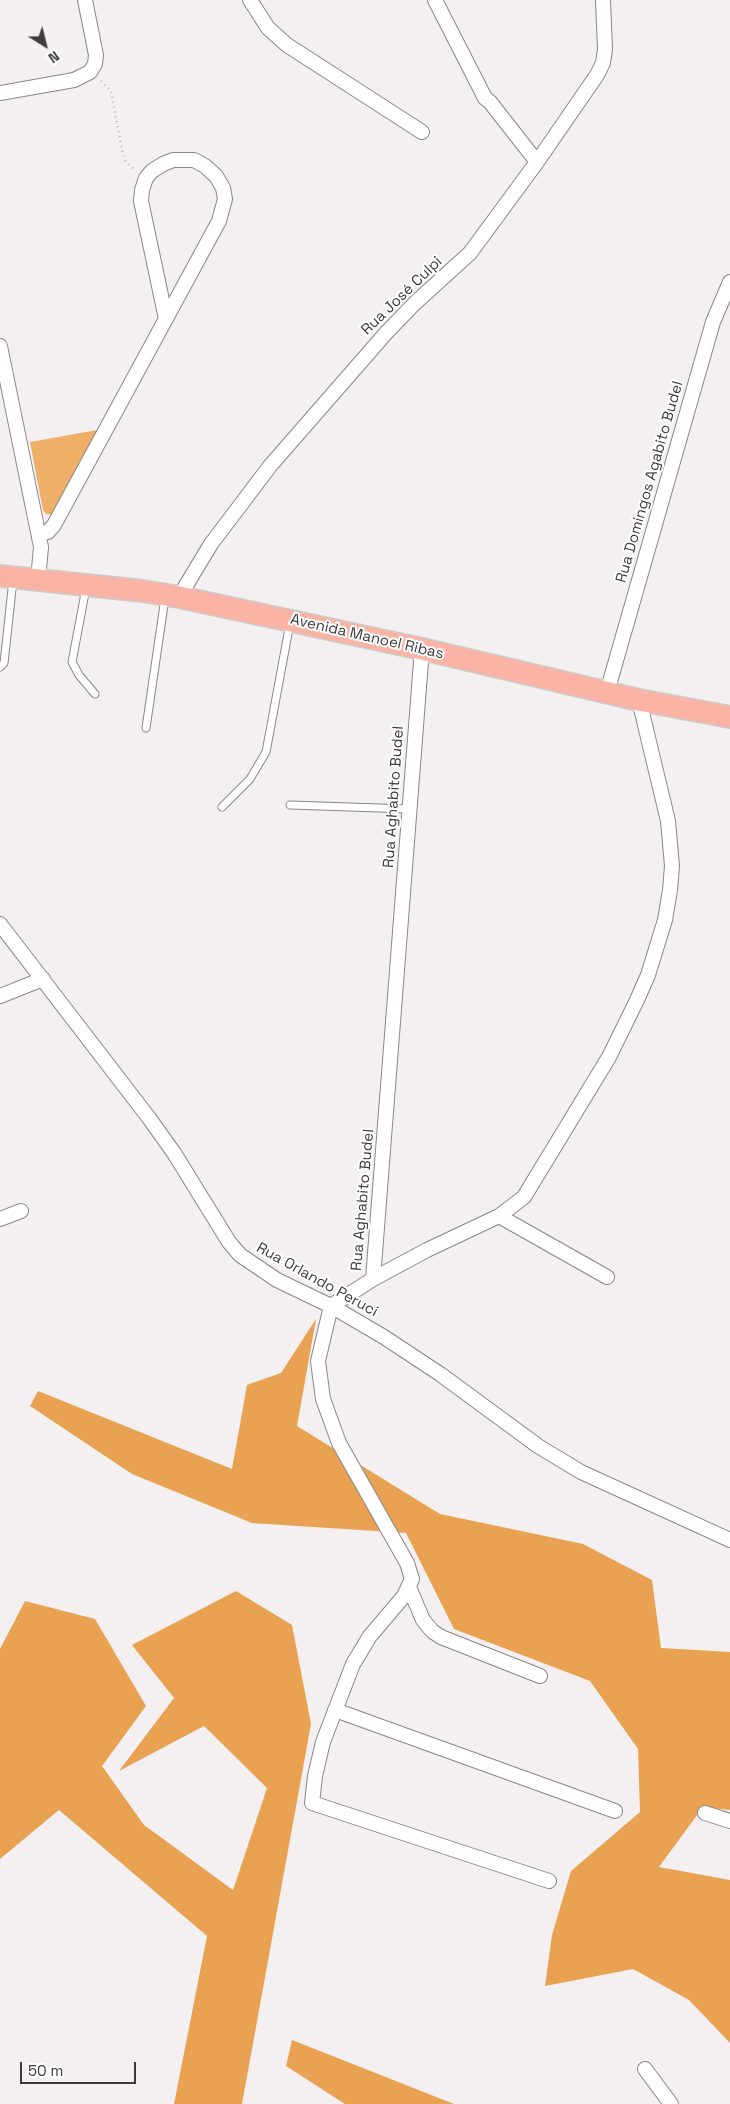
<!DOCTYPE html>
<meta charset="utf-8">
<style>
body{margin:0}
#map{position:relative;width:730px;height:2104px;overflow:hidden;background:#f4eff0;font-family:"Space Grotesk",sans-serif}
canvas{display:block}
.north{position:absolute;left:20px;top:20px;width:50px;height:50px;-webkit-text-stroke:4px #fff;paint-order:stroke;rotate:144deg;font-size:14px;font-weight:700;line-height:20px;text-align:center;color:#3d3b3c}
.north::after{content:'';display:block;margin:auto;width:18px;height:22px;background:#3d3b3c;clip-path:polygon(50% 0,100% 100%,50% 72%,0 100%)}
.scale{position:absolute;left:20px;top:2062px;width:116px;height:22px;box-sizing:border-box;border:2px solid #3d3b3c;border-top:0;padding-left:6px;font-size:15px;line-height:18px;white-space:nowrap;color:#3d3b3c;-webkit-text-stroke:4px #fff;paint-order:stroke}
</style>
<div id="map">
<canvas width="730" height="2104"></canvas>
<div class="north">N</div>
<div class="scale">50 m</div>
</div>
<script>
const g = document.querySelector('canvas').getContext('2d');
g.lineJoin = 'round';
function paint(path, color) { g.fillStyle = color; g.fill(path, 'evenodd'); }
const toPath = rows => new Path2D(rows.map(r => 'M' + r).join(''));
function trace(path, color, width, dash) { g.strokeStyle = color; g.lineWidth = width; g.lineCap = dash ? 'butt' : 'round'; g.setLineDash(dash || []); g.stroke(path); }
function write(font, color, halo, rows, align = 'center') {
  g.font = font + ' "Space Grotesk",sans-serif'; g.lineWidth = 4; g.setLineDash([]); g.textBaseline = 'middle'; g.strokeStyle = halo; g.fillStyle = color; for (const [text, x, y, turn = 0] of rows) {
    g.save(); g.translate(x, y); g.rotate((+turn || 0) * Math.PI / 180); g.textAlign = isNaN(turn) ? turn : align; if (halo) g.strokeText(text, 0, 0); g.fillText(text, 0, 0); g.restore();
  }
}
paint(toPath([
 [103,429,55,515,46,514,43,510,30,442]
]), '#efaf69');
paint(toPath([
 [316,1319,297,1426,440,1514,583,1544,652,1580,661,1648,730,1652,730,1810,703,1807,659,1867,730,1880,730,2043,689,2000,633,1969,545,1986,552,1935,571,1871,640,1812,638,1749,590,1681,454,1629,406,1533,252,1523,132,1474,30,1406,38,1391,232,1469,247,1385,281,1373],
 [236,1591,292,1625,311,1724,242,2104,174,2104,207,1936,59,1810,0,1859,0,1649,25,1601,95,1619,146,1706,102,1766,144,1825,233,1890,267,1788,204,1726,119,1771,174,1698,132,1645],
 [292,2040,454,2104,345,2104,286,2066]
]), '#e9a252');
const lane = toPath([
 [86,588,72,662,79,675,95,694],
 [0,667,4,663,13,580],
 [146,728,165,598],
 [290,805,409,809],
 [222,807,250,779,266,752,290,623]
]);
const street = toPath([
 [250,0,268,28,287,45,422,132],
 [435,0,485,98,490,102,537,162],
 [0,93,74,80,90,72,95,64,96,55,85,0],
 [0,346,41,547,38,580],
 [39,534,48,532,54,525,219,221,225,199,223,188,216,176,205,166,194,160,173,160,163,164,152,171,146,178,142,190,141,201,166,319],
 [179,597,211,544,270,466,386,333,415,303,470,253,537,162,597,75,603,63,605,49,603,0],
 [422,649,373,1279,331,1306,318,1361,323,1399,339,1443,407,1563,412,1579,404,1596,370,1636,353,1664,323,1742,315,1776,312,1803,549,1881],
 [607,692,713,322,730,282],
 [0,924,149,1118,174,1153,229,1242,240,1255,277,1280,331,1306,384,1337,440,1374,538,1446,581,1472,730,1540],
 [0,996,43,979],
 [499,1216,607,1277],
 [0,1219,21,1211],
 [373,1279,427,1250,499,1216,524,1197,609,1057,637,1000,648,975,665,920,670,890,672,866,668,821,639,700],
 [409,1587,423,1620,432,1631,441,1637,540,1676],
 [335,1710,615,1811],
 [705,1813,730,1821],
 [645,2069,671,2104]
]);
const primary = toPath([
 [0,576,143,591,179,597,422,649,639,700,730,717]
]);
trace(lane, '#8b8687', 9);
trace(street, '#8b8687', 16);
trace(primary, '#cdcccc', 24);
trace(toPath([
 [101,81,111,91,123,155,126,162,135,170]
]), '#bab6b7', 2.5, [1, 4]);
trace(lane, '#fff', 7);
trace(street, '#fff', 14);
trace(primary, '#fbb3a5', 21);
write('15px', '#3d3b3c', '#fff', [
 ["Rua José Culpi",402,296,-44],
 ["Rua Domingos Agabito Budel",650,482,-74],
 ["Avenida Manoel Ribas",367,637,13],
 ["Rua Aghabito Budel",394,797,-86],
 ["Rua Aghabito Budel",363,1200,-85],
 ["Rua Orlando Peruci",317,1280,29]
]);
</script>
